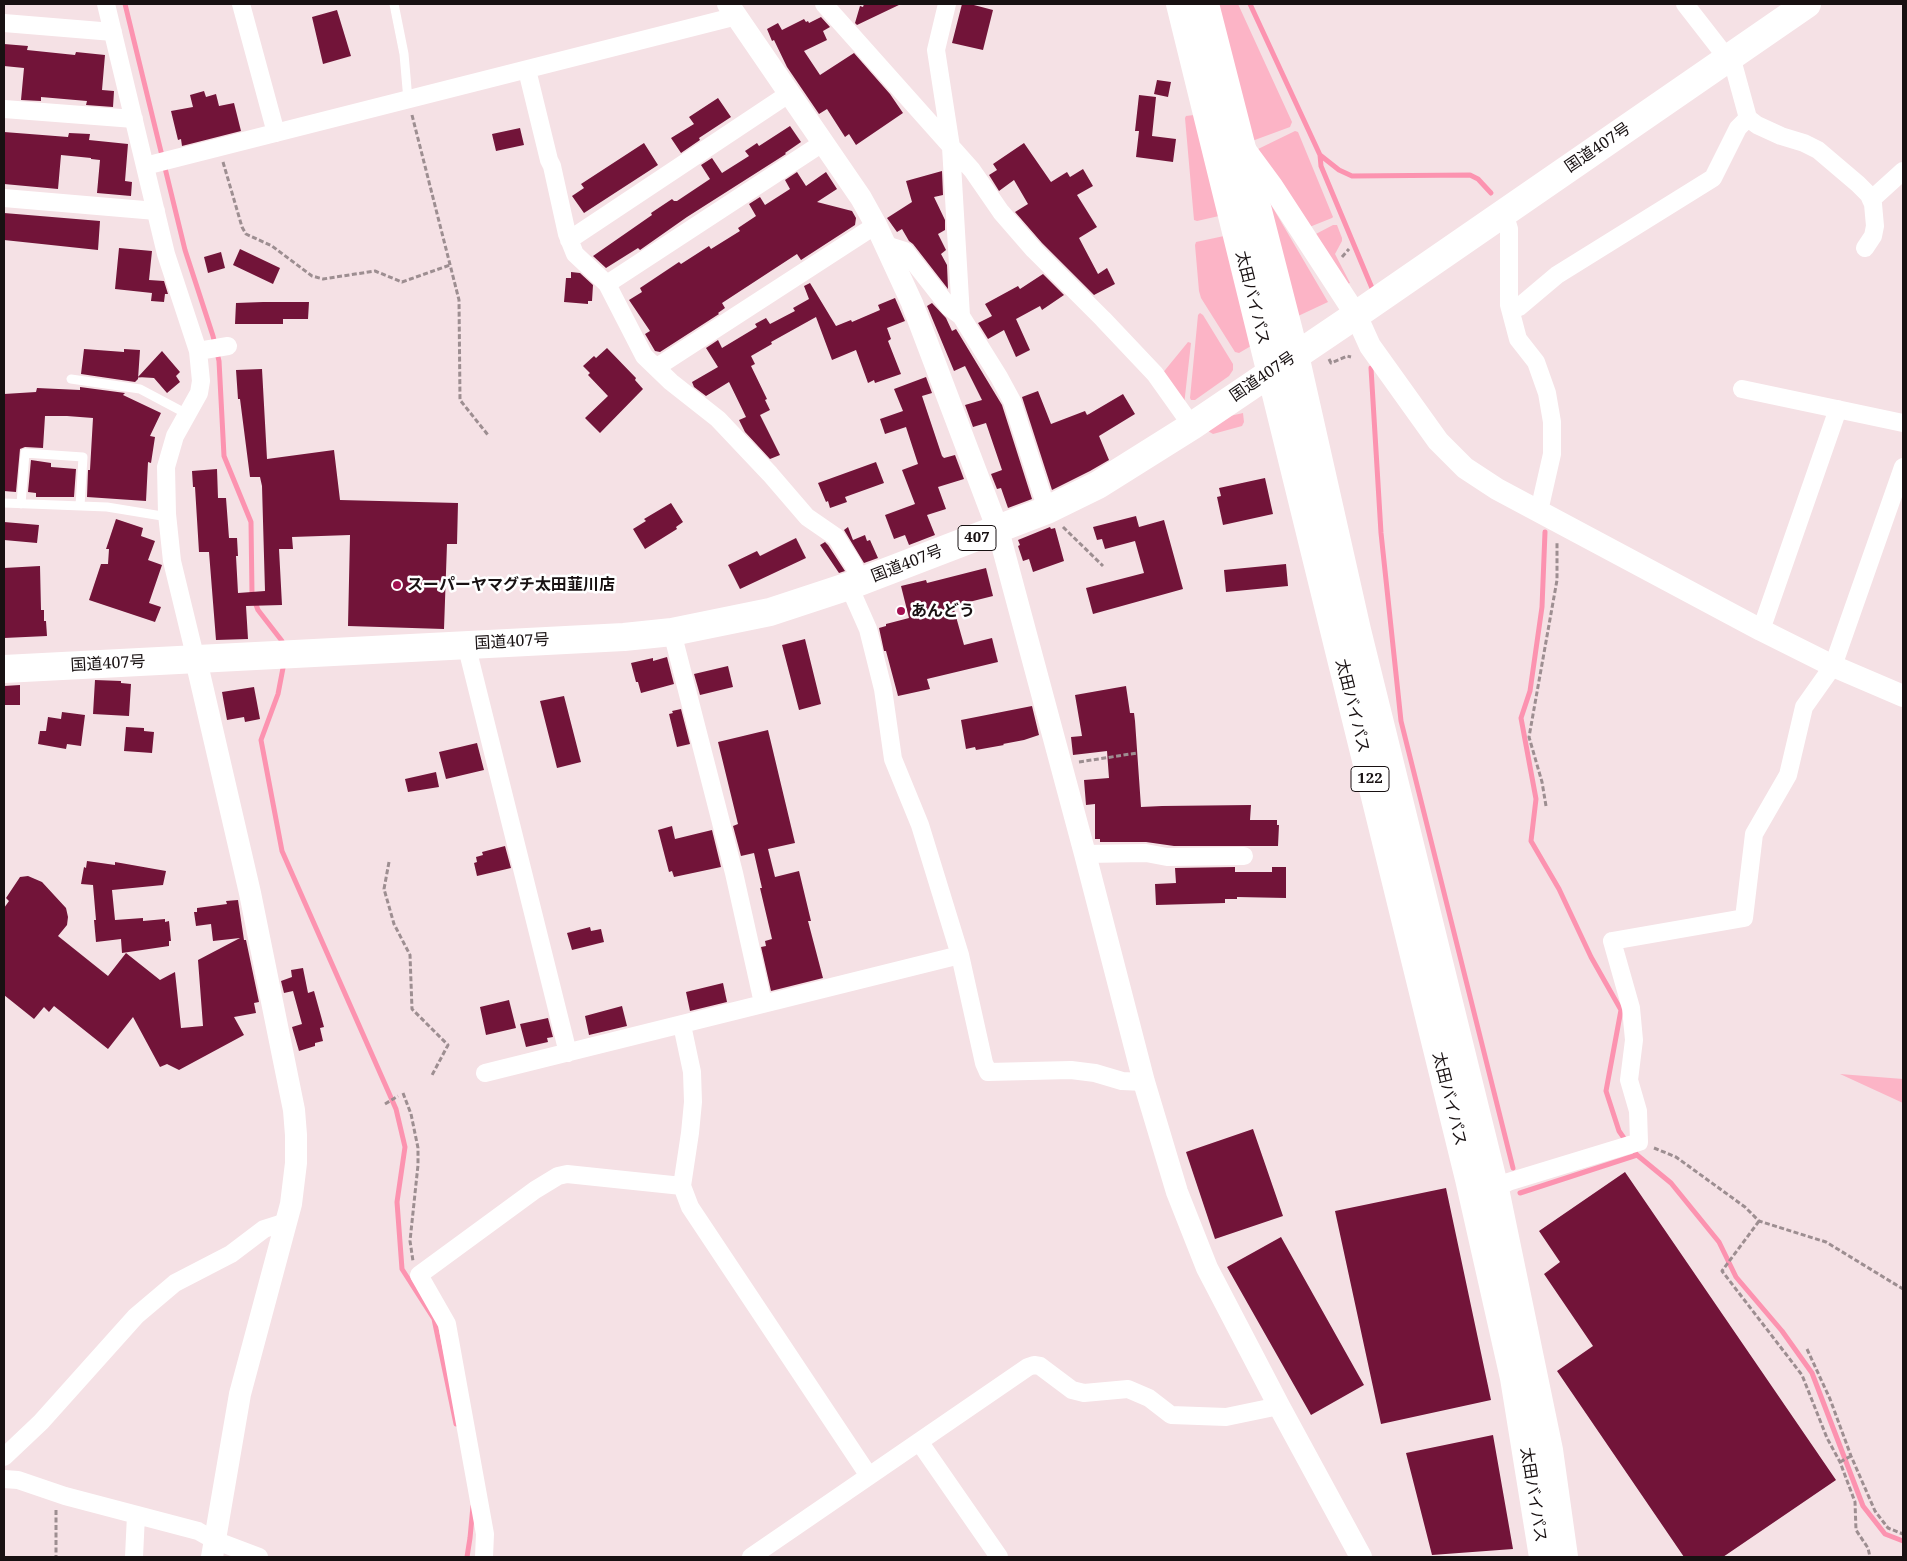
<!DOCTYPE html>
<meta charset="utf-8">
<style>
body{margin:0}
#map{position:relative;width:1907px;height:1561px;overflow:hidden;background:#f5e1e5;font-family:"Noto Serif",serif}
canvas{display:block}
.frame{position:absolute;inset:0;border:5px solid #181112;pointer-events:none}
</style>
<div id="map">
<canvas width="1907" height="1561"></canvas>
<div class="frame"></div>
</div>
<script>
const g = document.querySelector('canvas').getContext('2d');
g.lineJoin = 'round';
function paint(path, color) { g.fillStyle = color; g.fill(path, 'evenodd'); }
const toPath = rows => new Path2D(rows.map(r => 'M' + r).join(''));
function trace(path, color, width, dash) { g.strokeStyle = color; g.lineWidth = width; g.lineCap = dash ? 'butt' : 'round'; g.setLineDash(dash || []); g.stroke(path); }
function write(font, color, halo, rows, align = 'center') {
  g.font = font + ' "Noto Serif","Noto Sans JP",serif'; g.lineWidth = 5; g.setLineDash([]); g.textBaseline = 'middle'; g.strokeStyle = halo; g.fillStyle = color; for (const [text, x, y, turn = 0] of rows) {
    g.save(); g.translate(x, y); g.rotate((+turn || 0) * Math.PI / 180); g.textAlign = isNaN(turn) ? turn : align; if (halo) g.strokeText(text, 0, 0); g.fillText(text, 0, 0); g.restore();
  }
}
paint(toPath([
 [1215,4,1238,4,1292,122,1290,127,1252,141],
 [1194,115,1219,216,1197,221,1194,220,1185,118,1186,116],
 [1295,131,1298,132,1333,217,1332,218,1307,228,1256,150],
 [1266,196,1328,302,1296,317],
 [1333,225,1337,225,1342,238,1342,241,1335,254,1350,283,1344,286,1312,236],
 [1224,236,1251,346,1239,353,1235,352,1201,298,1199,291,1195,245,1196,242],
 [1200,313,1203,315,1233,364,1233,370,1229,376,1195,400,1191,400,1190,398,1198,315],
 [1188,342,1191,343,1184,405,1161,375],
 [1243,413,1244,422,1242,426,1213,434,1208,431,1230,416],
 [1840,1074,1903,1079,1903,1103]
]), '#fcb4c6');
trace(toPath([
 [125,4,185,250,213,336,219,361,224,456,251,522,252,594,258,610,282,641],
 [1250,4,1320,155,1321,166,1372,288],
 [1320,155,1339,170,1352,176,1470,175,1478,179,1491,193],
 [1371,368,1381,533,1401,721,1513,1168],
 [1545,532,1542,607,1530,691,1521,718,1536,799,1531,841,1559,889,1591,957,1621,1010,1606,1091,1619,1131,1626,1141],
 [283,668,278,694,261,740,282,851,396,1109,405,1147,397,1202,402,1269,434,1319,456,1424],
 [1632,1148,1637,1155,1671,1183,1719,1242,1736,1277,1782,1331,1812,1373,1863,1506,1885,1534,1903,1541],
 [1520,1193,1637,1155],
 [467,1557,470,1538,473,1506]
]), '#fc93b0', 5);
paint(toPath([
 [864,4,901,4,857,25,855,23,860,6,863,7],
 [962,4,970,4,993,10,983,50,952,43],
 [337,10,351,56,323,64,312,17],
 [821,17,830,27,823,31,827,40,804,51,820,75,854,53,890,94,903,113,856,145,849,134,845,137,827,109,819,114,787,67,774,40,772,41,767,29,778,23,782,30,804,19,806,22,808,21,809,23],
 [4,44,28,46,27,50,75,55,76,52,105,55,102,90,114,91,113,107,86,105,87,101,41,97,41,101,21,100,24,68,4,66],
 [1157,80,1171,82,1168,97,1154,94],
 [204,91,206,97,216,94,219,106,234,103,241,131,182,146,181,139,178,140,171,111,193,107,190,95],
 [1139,95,1156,97,1152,136,1176,139,1173,162,1136,157,1139,131,1135,131],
 [718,98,731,117,699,138,700,140,681,153,671,138,694,124,689,117],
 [790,126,801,142,785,153,786,154,687,217,640,250,638,248,606,268,593,256,652,215,651,213,672,199,674,201,677,201,710,179,701,165,712,158,722,173,749,156,745,151,757,143,759,146],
 [520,128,524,145,496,151,492,134],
 [4,132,68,137,69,133,90,134,89,140,128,144,125,181,132,182,131,196,97,193,100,160,91,159,91,158,61,155,58,189,4,184],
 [644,143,658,165,584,213,572,196,584,188,581,184],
 [1024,143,1051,182,1067,172,1070,177,1083,169,1093,186,1077,195,1097,227,1079,238,1098,274,1107,268,1115,284,1094,295,1042,243,1015,212,1028,204,1014,180,999,191,989,175,997,170,993,164],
 [942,171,943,195,934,197,945,220,945,230,938,234,946,250,941,254,947,265,948,289,913,244,909,241,902,229,897,232,887,218,912,202,906,181],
 [797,172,806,186,826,172,837,189,817,202,852,211,856,218,855,225,801,260,797,254,722,303,725,308,718,313,719,314,660,352,655,351,645,334,650,331,629,300,642,292,640,288,679,262,681,264,709,246,711,249,740,231,738,228,756,216,749,204,760,197,765,205,790,189,785,180],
 [4,213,100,221,98,250,4,240],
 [119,248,152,251,149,280,164,281,168,294,165,294,164,302,151,301,152,293,115,289],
 [240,249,280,268,273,284,233,265],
 [221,252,225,268,208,273,204,257],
 [571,272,580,273,593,285,592,301,588,301,588,304,564,302,566,278,571,278],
 [1043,274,1064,295,1042,310,1040,306,1016,319,1030,350,1016,357,1004,330,988,339,978,323,992,316,985,304,1018,286,1020,289],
 [810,283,836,326,851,320,852,322,880,310,878,305,895,298,905,321,887,328,891,339,888,341,901,374,875,383,874,380,868,383,856,350,832,360,816,317,771,342,772,344,751,356,755,364,751,366,767,399,765,400,770,410,760,415,780,455,770,459,745,432,739,420,746,417,729,382,706,396,694,387,692,382,718,367,706,348,718,340,722,348,757,327,755,324,766,318,770,324,795,311,793,308,809,299,804,286],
 [263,302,309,302,308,319,283,319,283,324,235,324,236,303],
 [932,303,946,318,952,331,956,329,1002,405,1032,499,1008,508,1001,488,997,489,991,474,1002,470,986,423,973,427,965,405,982,400,965,366,954,371,927,306],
 [607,348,636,378,635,380,643,389,600,433,585,418,608,396,588,375,590,373,583,366,594,356,596,358],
 [84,349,124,352,124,349,140,350,138,379,135,382,81,374],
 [162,351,180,372,176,376,180,382,167,393,154,378,138,377],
 [262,369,267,459,334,450,340,500,458,503,457,544,447,544,444,629,348,626,350,535,292,537,293,549,279,549,282,605,246,606,248,639,216,640,209,552,199,552,195,487,193,487,192,471,217,469,218,498,226,498,229,538,237,538,238,556,236,556,238,593,265,591,262,486,260,477,250,477,240,399,238,399,236,370],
 [926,377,932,393,922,396,942,456,944,458,955,455,964,479,938,487,946,509,927,515,935,535,909,545,905,535,894,539,885,515,915,504,902,470,918,464,906,427,885,434,880,419,903,411,894,389],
 [80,387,125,393,123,395,161,413,150,436,155,437,151,463,148,462,146,501,87,497,88,470,90,470,93,418,67,416,45,416,43,448,25,447,20,449,16,492,4,491,4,394,36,392,37,388,80,390],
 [1038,391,1051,424,1085,411,1087,415,1089,414,1123,394,1135,414,1099,436,1109,460,1090,471,1052,490,1022,397],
 [31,460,51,463,51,467,76,469,74,497,36,497,36,493,28,492],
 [876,462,884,483,845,497,847,502,830,508,828,501,826,502,818,483],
 [1265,478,1273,514,1223,525,1217,497,1221,496,1219,488],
 [671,503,683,522,676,527,677,529,645,549,633,529,646,521,644,519],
 [1136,516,1139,527,1164,520,1183,589,1093,614,1086,588,1144,573,1135,541,1105,549,1102,539,1097,540,1093,527],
 [116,519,143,528,141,536,155,541,148,560,162,565,149,603,161,607,155,622,89,600,101,564,108,564,109,549,106,549],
 [4,522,39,525,37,543,4,540],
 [848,527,853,540,865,535,867,541,870,540,878,558,864,563,844,530],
 [1050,527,1051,529,1055,528,1064,561,1033,572,1029,559,1023,561,1018,546,1020,545,1018,540],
 [796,538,806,558,740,589,728,565,757,551,760,556],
 [825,542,828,545,845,571,839,573,820,545],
 [1286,564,1288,586,1226,592,1224,570],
 [40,566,41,610,44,610,44,621,46,621,47,636,4,638,4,568],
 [986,568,993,596,953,606,964,645,992,638,998,662,927,679,930,689,898,696,886,651,884,651,879,628,886,626,886,624,909,618,901,586,926,580,927,583],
 [805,639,821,704,799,710,782,645],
 [667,657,674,684,641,693,638,682,636,682,631,663,653,658,653,661],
 [728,666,733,687,700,695,694,674],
 [95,680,121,681,121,683,131,684,129,716,93,714],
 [20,685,20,705,4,705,4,686],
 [1126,686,1130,713,1134,713,1135,721,1141,807,1162,806,1251,805,1250,820,1277,820,1277,825,1279,825,1278,846,1174,846,1146,842,1100,842,1100,839,1095,839,1095,804,1086,805,1084,780,1109,778,1107,751,1073,755,1071,737,1082,736,1075,695],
 [254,687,260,719,245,722,244,717,227,720,222,692],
 [564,696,581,762,557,768,540,701],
 [1032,706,1039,735,1024,740,1003,744,1004,745,976,750,975,747,966,749,961,720],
 [681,709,690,744,677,747,669,714,673,713,672,711],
 [62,712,85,715,81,746,67,744,66,749,38,744,40,731,46,731,48,717,61,719],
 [126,727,144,728,144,731,154,732,152,753,124,751],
 [768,730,795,843,768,849,775,877,799,871,811,921,808,921,823,978,771,991,761,947,766,946,765,941,772,939,760,888,762,888,754,853,741,856,733,826,738,824,718,742],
 [477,743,484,770,446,779,439,752],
 [436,772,439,787,408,792,405,779],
 [672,826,675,839,712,830,721,867,674,877,672,871,669,872,658,830],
 [505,846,511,868,477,876,474,863,477,862,476,857,483,855,482,852],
 [87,861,115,865,115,862,166,871,163,885,112,890,115,920,143,918,143,921,165,919,165,922,169,921,171,941,169,941,169,946,122,953,121,939,96,942,94,920,96,920,93,885,81,884,84,867,86,868],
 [1235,867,1235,872,1272,872,1272,867,1286,867,1286,898,1237,897,1237,899,1225,899,1225,903,1156,905,1155,884,1176,883,1175,868],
 [28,876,42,882,66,908,68,917,67,925,58,936,108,976,126,953,160,980,175,972,181,1028,203,1026,198,960,240,938,213,941,211,924,196,926,194,912,197,912,197,908,227,904,226,901,238,900,244,940,246,940,259,1002,254,1003,256,1013,234,1017,244,1035,179,1070,167,1064,160,1067,133,1017,108,1049,54,1006,49,1012,44,1007,34,1019,4,995,4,908,9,901,6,898,20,877],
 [590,927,591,931,601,929,604,942,572,950,567,933],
 [303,968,308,993,314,991,324,1027,320,1028,323,1041,315,1043,315,1046,299,1051,292,1027,302,1024,293,991,284,993,281,981,292,977,291,970],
 [723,983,727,1002,690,1011,686,992],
 [509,1000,516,1028,486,1035,480,1007],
 [622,1006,627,1026,589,1035,585,1016],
 [548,1018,553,1037,547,1038,548,1042,526,1047,520,1024],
 [1253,1129,1283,1216,1215,1239,1186,1152],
 [1625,1172,1836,1480,1723,1557,1684,1557,1557,1371,1593,1346,1544,1274,1560,1262,1539,1231],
 [1446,1188,1491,1400,1381,1424,1335,1211],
 [1281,1237,1364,1385,1311,1415,1227,1267],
 [1493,1435,1513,1549,1432,1555,1406,1453]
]), '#721439');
trace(toPath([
 [412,115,459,300,460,400,488,435],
 [223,162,242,227,246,234,272,246,312,276,323,279,375,271,402,282,450,265],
 [1342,257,1349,249],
 [1329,359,1331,363,1347,356,1351,357],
 [1063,527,1103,566],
 [1079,762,1137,753],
 [1546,806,1542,782,1529,737,1557,580,1557,541],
 [389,862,384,889,394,924,410,955,412,1009,448,1045,431,1077],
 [403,1093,411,1114,418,1148,418,1165,410,1241,413,1261],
 [385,1104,398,1096],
 [1654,1148,1676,1157,1745,1207,1759,1221,1826,1242,1903,1289],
 [1759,1221,1722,1271,1802,1375,1827,1438,1840,1462,1855,1502,1856,1530,1868,1548,1870,1557],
 [1807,1349,1830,1399,1851,1456,1875,1511,1888,1528,1903,1534],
 [1840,1462,1851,1456],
 [56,1510,56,1557]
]), '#9d8e91', 3, [5, 2.5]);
trace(toPath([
 [394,4,404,54,408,100],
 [71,379,140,389,187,414],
 [4,503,107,507,168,517],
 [21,504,25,453,83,457,80,506]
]), '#fff', 9);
trace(toPath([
 [106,4,166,254,198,351,201,381,199,393,175,436,166,467,167,514,172,561,196,660],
 [241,4,276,133],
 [824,4,972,170,1001,212,1034,250,1103,319,1155,374,1192,426],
 [947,4,936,50,951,147,961,316,999,377,1012,401,1047,510],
 [1685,4,1734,67,1748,118,1757,125,1781,136,1804,143,1818,150,1858,184,1869,195,1873,204,1875,226,1873,236,1865,248],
 [4,23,113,32],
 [527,70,549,160,552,166,567,234,575,254,607,284,644,356,671,382,718,419,770,474,807,517,836,537,853,564,861,581],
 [4,109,134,119],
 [145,166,737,16],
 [4,198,156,211],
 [1871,200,1903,171],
 [1504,213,1509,229,1509,305,1518,339,1536,362,1547,393,1552,422,1552,454,1539,511],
 [569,240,790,93],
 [886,245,905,251,949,307,961,316],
 [607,284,824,142],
 [1511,311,1519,307,1557,275,1713,178,1738,128,1748,118],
 [198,351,228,346],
 [657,367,876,225],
 [1742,389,1903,423],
 [849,586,868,629,883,689,893,759,920,825,960,955,984,1063,988,1072,1071,1070,1095,1073,1122,1081,1144,1082],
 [1761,630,1838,409],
 [672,632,734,873,763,1003],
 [466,644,568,1053],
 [1085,854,1146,853,1167,857,1244,856],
 [682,1025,692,1072,693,1102,690,1133,682,1186,690,1207,869,1476],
 [485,1073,960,955],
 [1495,1189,1508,1182,1639,1142,1638,1111,1629,1080,1634,1040,1631,1008,1612,941,1744,918,1754,834,1788,775,1804,707,1833,666,1903,467],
 [920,1443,999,1557],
 [4,1457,41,1422,136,1316,175,1283,231,1254,264,1229,286,1222],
 [4,1479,18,1480,65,1496,198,1531,214,1540,259,1557],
 [134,1557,136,1515],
 [484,1557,485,1534,447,1324,419,1275,535,1190,558,1176,567,1174,682,1186],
 [751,1557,1028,1367,1034,1365,1040,1366,1072,1390,1084,1393,1128,1389,1149,1398,1171,1415,1226,1417,1279,1406]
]), '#fff', 18);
trace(toPath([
 [728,4,861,198,876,225,912,303,998,530,1085,854,1144,1082,1177,1192,1207,1268,1279,1406,1361,1557],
 [1244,148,1272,186,1356,315,1370,346,1438,441,1465,468,1497,489,1761,630,1833,666,1903,696],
 [196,660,250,893,294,1110,296,1135,296,1163,291,1204,240,1394,212,1557]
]), '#fff', 22);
trace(toPath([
 [1180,4,1469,1179,1514,1378,1543,1557],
 [1205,4,1295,355,1357,630,1495,1189,1549,1450,1564,1557],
 [4,669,624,637,672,632,770,612,849,586,1047,510,1098,485,1192,426,1356,315,1807,4]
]), '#fff', 28);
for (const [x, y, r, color] of [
 [397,585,5,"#a30f50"],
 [901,611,5,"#a30f50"]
]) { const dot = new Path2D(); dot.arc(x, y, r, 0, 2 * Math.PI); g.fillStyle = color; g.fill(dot); trace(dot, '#fff', 2); }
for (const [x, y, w] of [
 [977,538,38],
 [1370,779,38]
]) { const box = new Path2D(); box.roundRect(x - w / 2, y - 12.5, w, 25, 4); g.fillStyle = '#fff'; g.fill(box); trace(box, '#181112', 1); }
write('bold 15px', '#181112', null, [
 ["407",977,538],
 ["122",1370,779]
]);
write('16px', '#181112', '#fff', [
 ["国道407号",1598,148,-34],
 ["太田バイパス",1252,298,76],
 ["国道407号",1263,377,-34],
 ["国道407号",907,564,-21],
 ["国道407号",512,642,-3],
 ["国道407号",108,664,-3],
 ["太田バイパス",1352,706,76],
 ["太田バイパス",1449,1099,76],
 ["太田バイパス",1533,1495,81]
]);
write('bold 16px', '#181112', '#fff', [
 ["スーパーヤマグチ太田韮川店",407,585],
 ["あんどう",911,611]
], 'left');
</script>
